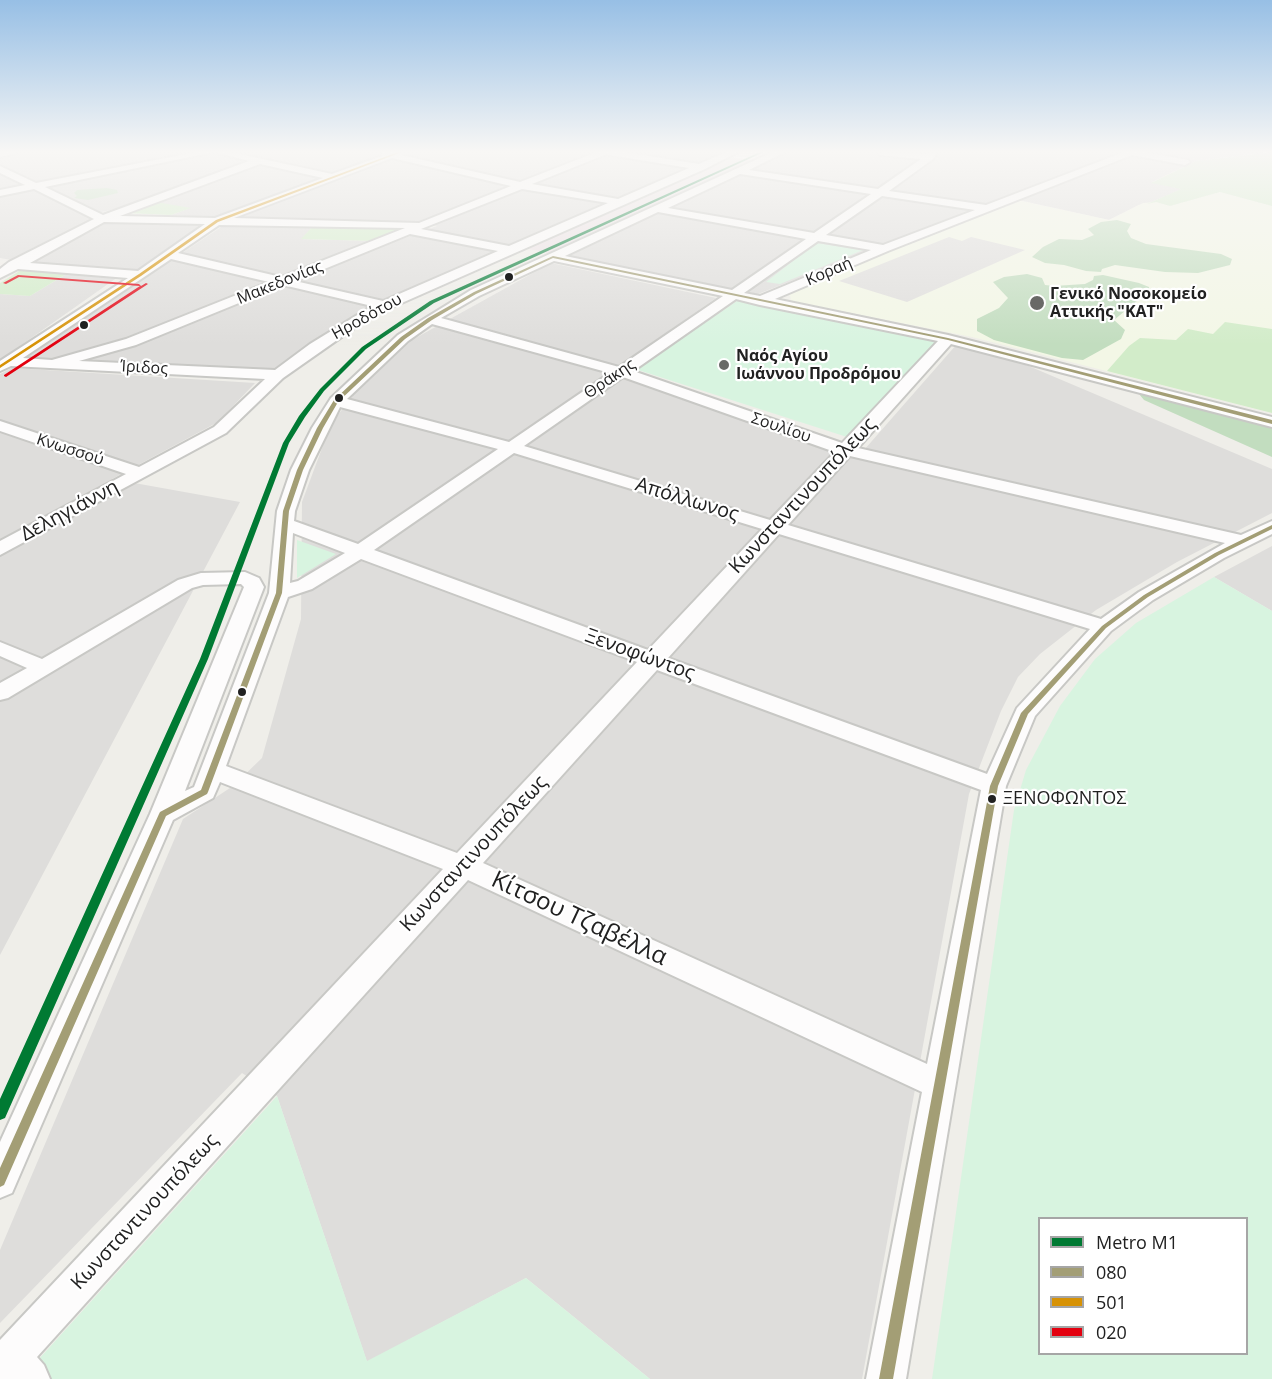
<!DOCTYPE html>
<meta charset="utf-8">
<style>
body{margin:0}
#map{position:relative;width:1272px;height:1379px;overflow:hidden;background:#efeee9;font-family:"Open Sans",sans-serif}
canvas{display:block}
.legend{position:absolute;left:1038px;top:1217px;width:210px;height:138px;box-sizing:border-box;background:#fff;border:2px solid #a6a6a6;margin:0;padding:8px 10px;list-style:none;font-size:18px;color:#212121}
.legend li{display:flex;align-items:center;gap:12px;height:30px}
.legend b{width:30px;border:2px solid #a6a6a6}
</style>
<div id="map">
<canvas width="1272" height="1379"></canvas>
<ul class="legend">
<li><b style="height:8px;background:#007a33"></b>Metro Μ1</li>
<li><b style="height:8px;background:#a39e75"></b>080</li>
<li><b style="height:8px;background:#d79205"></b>501</li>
<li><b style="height:8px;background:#e3000f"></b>020</li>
</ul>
</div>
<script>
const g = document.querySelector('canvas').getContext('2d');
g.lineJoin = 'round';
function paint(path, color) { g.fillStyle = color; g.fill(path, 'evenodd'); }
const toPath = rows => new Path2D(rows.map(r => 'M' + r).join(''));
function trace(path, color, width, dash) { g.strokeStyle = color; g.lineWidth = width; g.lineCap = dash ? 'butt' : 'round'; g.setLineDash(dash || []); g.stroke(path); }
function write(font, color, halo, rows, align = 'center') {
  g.font = font + ' "Open Sans",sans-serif'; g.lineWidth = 4.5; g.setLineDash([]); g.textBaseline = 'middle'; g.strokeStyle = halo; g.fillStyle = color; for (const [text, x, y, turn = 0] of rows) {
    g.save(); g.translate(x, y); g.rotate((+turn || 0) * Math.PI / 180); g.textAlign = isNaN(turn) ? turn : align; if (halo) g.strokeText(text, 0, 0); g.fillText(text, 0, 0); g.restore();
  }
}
paint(toPath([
 [0,152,204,152,0,192],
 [221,152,394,152,220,218,171,215,190,208,133,205,102,212,90,220,208,223,139,272,28,263,0,258,0,195],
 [406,152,596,152,693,167,351,318,279,369,23,359,227,223,314,225,302,239,373,241,389,244,437,226,418,222,235,218],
 [625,152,729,152,702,164],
 [772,152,1267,152,1196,161,1152,182,1182,189,1147,204,1139,205,1109,220,1005,197,758,294,567,256,768,161,759,158],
 [551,263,716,298,609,373,857,458,957,344,1005,356,1272,469,1272,513,1177,562,1096,610,1040,654,1018,677,1001,711,969,794,862,1379,650,1379,526,1278,367,1362,277,1096,242,1073,0,1323,0,1250,183,819,233,786,262,758,301,619,302,502,331,424,354,394,412,340],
 [68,273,118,277,0,360,0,294,30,296],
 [12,368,255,383,218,422,112,479,240,502,0,955,0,374],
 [1272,546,1272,611,1214,577]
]), '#dedddb');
paint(toPath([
 [730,157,754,161,553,254,524,248]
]), '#ece2e5');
paint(toPath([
 [1220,192,1272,206,1272,413,972,337,791,301,789,291,1021,201,1109,220,1143,203,1156,202,1170,206]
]), '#f3f7e6');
paint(toPath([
 [1272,152,1272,206,1220,192,1170,206,1156,202,1147,204,1181,189,1151,183,1196,161],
 [156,202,191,208,171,215,125,213],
 [314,225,410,227,373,241,301,239],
 [21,270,68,273,30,296,0,294,0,283],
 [1225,322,1272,329,1272,413,1107,371,1129,346,1140,338,1176,340,1188,329,1213,334]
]), '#d2ecc9');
paint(toPath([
 [107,188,117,190,118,193,88,200,74,198,77,196,74,193,77,190],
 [1117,220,1131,224,1127,231,1131,238,1146,244,1221,254,1232,259,1230,265,1198,273,1165,272,1115,265,1102,269,1101,272,1086,271,1064,265,1045,263,1032,257,1043,247,1059,239,1082,240,1094,235,1088,229,1101,222],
 [1027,274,1042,278,1045,285,1054,286,1085,284,1093,280,1094,276,1103,275,1139,283,1149,287,1149,291,1114,320,1125,330,1121,339,1083,360,1062,358,994,340,977,331,977,319,999,308,1008,298,993,282,1004,277],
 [1145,392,1272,424,1272,457,1144,400,1139,394]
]), '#c2ddbf');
paint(toPath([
 [816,243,863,250,780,284,766,282],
 [740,299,938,340,847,437,635,369],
 [297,540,336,554,297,578],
 [1214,577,1272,611,1272,1379,932,1379,1014,810,1026,770,1060,706,1095,659,1136,623],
 [1040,1218,1246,1218,1246,1354,1040,1354],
 [277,1096,367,1361,526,1278,650,1379,37,1379,29,1370]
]), '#d8f4e0');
paint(toPath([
 [949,237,962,241,971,237,1025,250,907,302,839,281]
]), '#e0dfdd');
const street = toPath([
 [0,152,19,152,0,157,0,152],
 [197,152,230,152,332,174,382,156,382,152,404,152,401,155,520,182,597,152,624,152,699,164,726,152,738,152,705,169,370,317,283,378,226,433,0,555,0,541,126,474,0,431,0,421,139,467,214,427,265,379,11,366,0,371,0,361,128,278,18,269,0,278,0,269,9,262,94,219,34,189,0,196,0,190,25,185,0,173,0,166,36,183,197,152],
 [214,152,249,161,103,215,45,187,214,152],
 [607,154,609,155,689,168,618,199,532,184,607,154],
 [392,158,511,186,419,223,234,218,392,158],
 [260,164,323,178,215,218,120,216,260,164],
 [522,189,608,203,509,246,421,229,522,189],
 [104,222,205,224,138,271,30,263,104,222],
 [219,225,405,228,281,277,178,253,219,225],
 [410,234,498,251,383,301,295,281,410,234],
 [171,259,269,282,126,339,52,360,23,358,171,259],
 [283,285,372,306,310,344,275,370,79,361,136,345,283,285],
 [773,152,785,152,749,170,878,189,921,159,880,155,876,152,927,154,938,152,933,159,889,191,986,205,1124,152,1144,152,1188,160,1190,162,1185,165,1132,155,888,251,775,299,948,335,1272,417,1272,427,951,344,858,448,1241,535,1272,521,1272,534,1224,558,1153,600,1111,631,1035,716,1006,786,906,1379,866,1379,922,1092,468,880,37,1357,44,1365,50,1379,0,1379,0,1340,443,869,220,782,213,798,173,820,12,1193,0,1198,0,1142,150,814,244,587,241,584,203,585,192,588,8,698,0,700,0,683,27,668,0,656,0,642,42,659,178,580,201,573,245,572,259,578,264,587,185,791,194,787,269,593,277,511,291,470,312,428,331,398,398,335,471,290,773,152],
 [740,174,871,194,814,233,668,208,740,174],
 [882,196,975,210,883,245,826,235,882,196],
 [658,212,806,239,732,290,565,256,658,212],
 [818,241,871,250,760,296,744,293,818,241],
 [554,261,723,296,619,367,441,318,479,296,554,261],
 [736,299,760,305,938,341,842,443,633,371,736,299],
 [432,324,610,373,509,442,347,399,408,341,432,324],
 [623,377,835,452,770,520,524,446,623,377],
 [340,407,498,449,358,544,294,521,295,511,309,470,340,407],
 [514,453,762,529,648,650,374,550,514,453],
 [850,456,1225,543,1139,592,1101,619,788,525,850,456],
 [293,533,345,553,298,581,290,583,293,533],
 [779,534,1090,629,1017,708,987,774,668,658,779,534],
 [361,559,637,662,457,853,226,766,288,597,312,589,361,559],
 [657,670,981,790,927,1064,483,863,657,670]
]);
trace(street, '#c8c8c5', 4);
paint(street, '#fdfcfc');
paint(toPath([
 [553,256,948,338,1272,420,1272,424,948,340,553,258,476,294,432,320,405,339,338,402,323,428,303,470,289,511,282,593,208,792,207,794,166,816,4,1185,0,1187,0,1168,159,814,160,812,201,790,276,593,283,511,297,470,317,428,334,400,401,337,428,318,474,292,553,256],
 [1272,525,1272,529,1219,555,1148,597,1106,628,1028,714,998,786,893,1379,879,1379,990,786,1021,713,1102,626,1144,595,1215,553,1272,525]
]), '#a39e75');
paint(toPath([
 [398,152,402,152,218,222,141,276,0,368,0,365,139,274,216,220,398,152]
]), '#d79205');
paint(toPath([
 [18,275,139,284,141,286,146,283,148,284,6,377,4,376,4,375,140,286,19,277,6,284,3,283,18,275]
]), '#e3000f');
paint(toPath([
 [760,152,764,152,434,303,366,349,324,391,305,417,289,443,208,659,5,1118,0,1120,0,1099,200,659,283,443,299,416,320,389,362,347,430,301,760,152]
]), '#007a33');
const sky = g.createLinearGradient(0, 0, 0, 345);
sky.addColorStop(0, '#97bfe5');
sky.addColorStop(0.44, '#f8f7f5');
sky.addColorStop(1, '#f8f7f500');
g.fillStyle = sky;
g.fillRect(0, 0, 1272, 345);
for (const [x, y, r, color] of [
 [509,277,5,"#212121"],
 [1037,303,8,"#696967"],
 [84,325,5,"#212121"],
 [724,365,6,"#696967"],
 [339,398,5,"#212121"],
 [242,692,5,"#212121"],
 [992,799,5,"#212121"]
]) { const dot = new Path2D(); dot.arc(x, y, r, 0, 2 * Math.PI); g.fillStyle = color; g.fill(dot); trace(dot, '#fff', 2); }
write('16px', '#212121', '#fff', [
 ["Κοραή",829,272,-23],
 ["Μακεδονίας",280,283,-22],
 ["Ηροδότου",367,317,-29],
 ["Ίριδος",144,368,3],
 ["Θράκης",610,379,-34],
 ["Σουλίου",781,428,19],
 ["Κνωσσού",70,450,18]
]);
write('bold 16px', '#212121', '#fff', [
 ["Γενικό Νοσοκομείο",1050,294],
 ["Αττικής \"ΚΑΤ\"",1050,312],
 ["Ναός Αγίου",736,356],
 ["Ιωάννου Προδρόμου",736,374]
], 'left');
write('18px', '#212121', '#fff', [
 ["ΞΕΝΟΦΩΝΤΟΣ",1003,799]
], 'left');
write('20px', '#212121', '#fff', [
 ["Κωνσταντινουπόλεως",803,496,-47],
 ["Απόλλωνος",687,500,17],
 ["Δεληγιάννη",70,511,-28],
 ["Ξενοφώντος",640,655,20],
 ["Κωνσταντινουπόλεως",474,854,-47],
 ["Κωνσταντινουπόλεως",145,1212,-47]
]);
write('24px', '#212121', '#fff', [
 ["Κίτσου Τζαβέλλα",579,919,25]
]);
</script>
